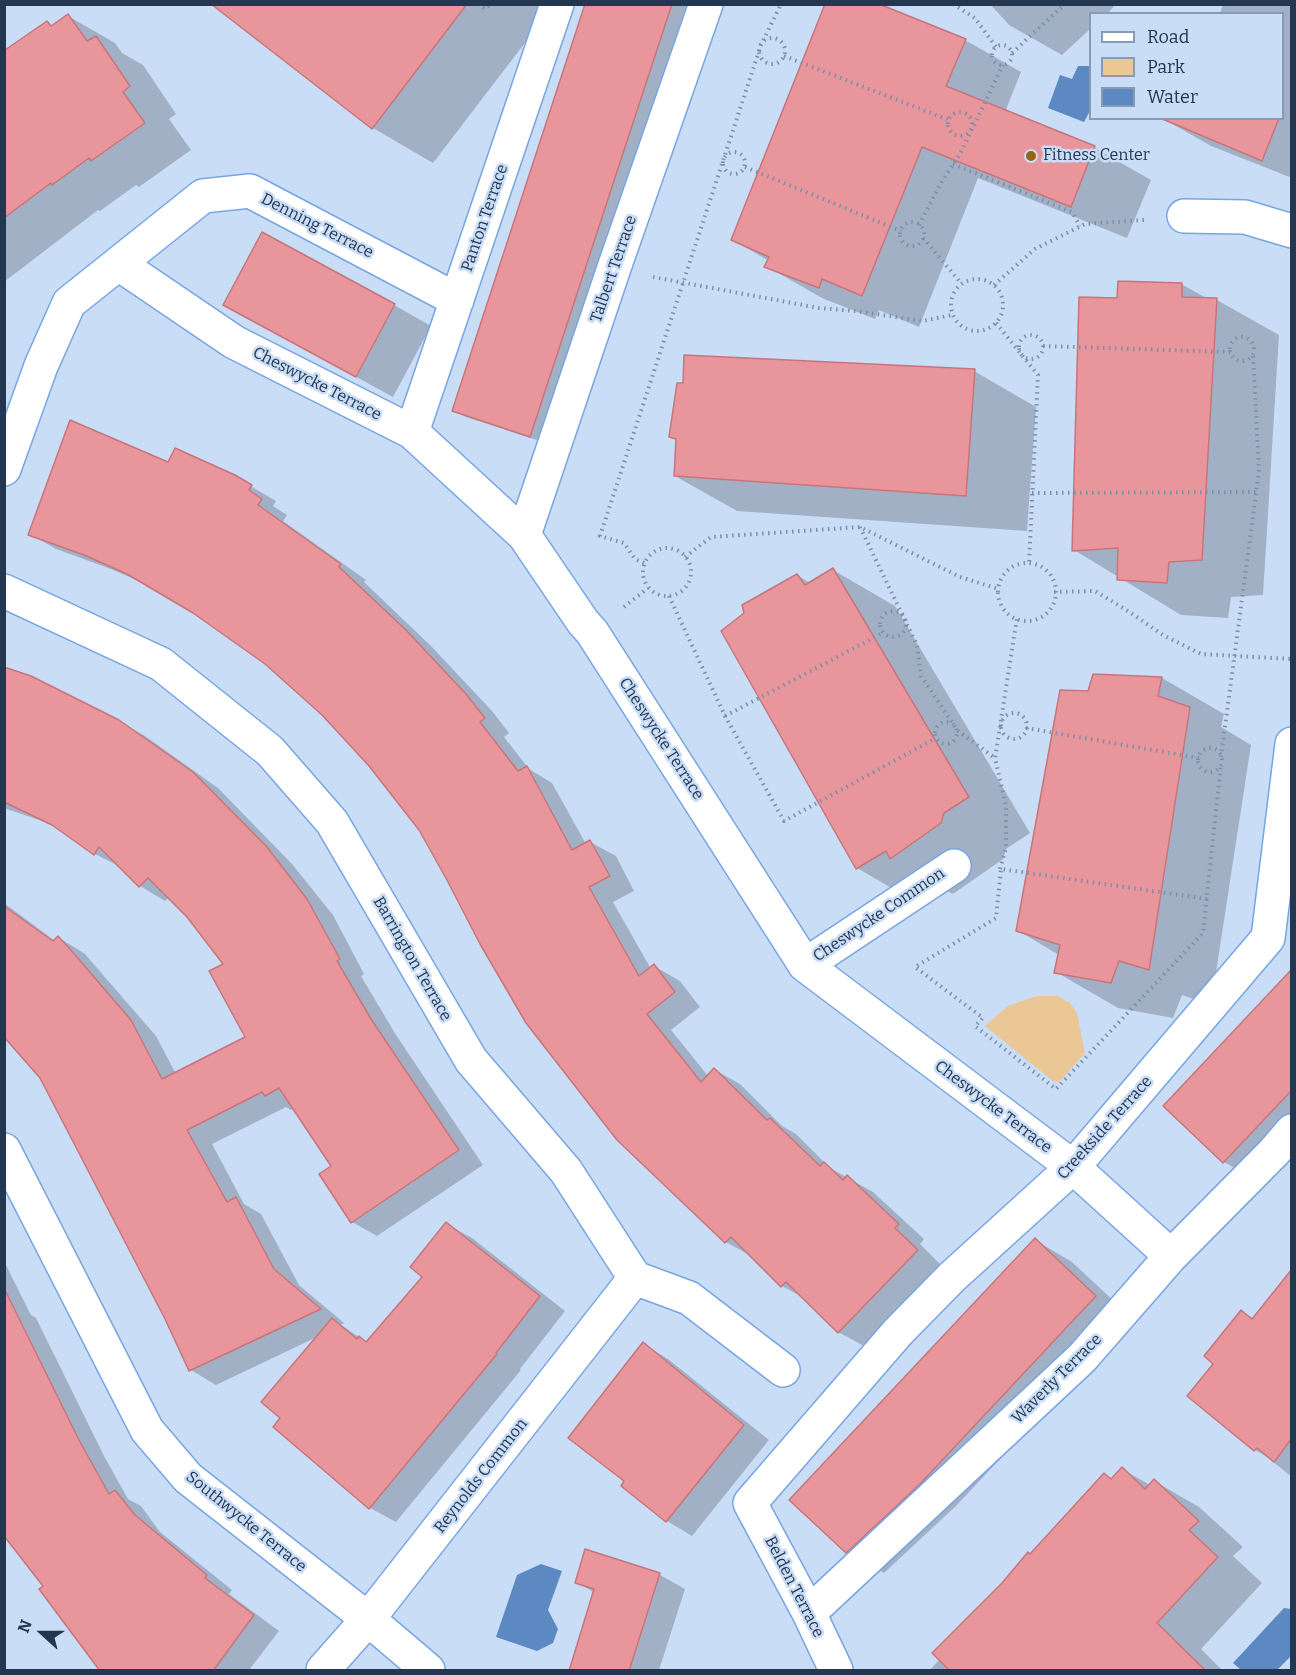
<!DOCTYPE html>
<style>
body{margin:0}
#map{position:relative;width:1296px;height:1675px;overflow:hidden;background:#caddf7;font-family:Bitter,serif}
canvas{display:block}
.frame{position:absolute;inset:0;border:6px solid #243750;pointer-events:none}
.legend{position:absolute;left:1089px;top:12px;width:195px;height:108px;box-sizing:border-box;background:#caddf7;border:2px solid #889bb4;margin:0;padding:8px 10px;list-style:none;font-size:18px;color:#243750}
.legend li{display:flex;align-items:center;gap:12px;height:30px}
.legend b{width:30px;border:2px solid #889bb4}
.north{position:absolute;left:12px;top:1603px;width:60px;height:60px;-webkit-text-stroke:4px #caddf7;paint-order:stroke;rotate:291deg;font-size:16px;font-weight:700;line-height:24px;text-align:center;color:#243750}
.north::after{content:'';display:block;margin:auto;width:21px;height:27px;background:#243750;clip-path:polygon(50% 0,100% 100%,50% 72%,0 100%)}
</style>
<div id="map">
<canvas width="1296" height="1675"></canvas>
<div class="frame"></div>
<ul class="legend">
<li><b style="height:8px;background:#fff"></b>Road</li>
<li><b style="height:16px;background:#ebc795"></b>Park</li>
<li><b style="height:16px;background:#5d89c2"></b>Water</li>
</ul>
<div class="north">N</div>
</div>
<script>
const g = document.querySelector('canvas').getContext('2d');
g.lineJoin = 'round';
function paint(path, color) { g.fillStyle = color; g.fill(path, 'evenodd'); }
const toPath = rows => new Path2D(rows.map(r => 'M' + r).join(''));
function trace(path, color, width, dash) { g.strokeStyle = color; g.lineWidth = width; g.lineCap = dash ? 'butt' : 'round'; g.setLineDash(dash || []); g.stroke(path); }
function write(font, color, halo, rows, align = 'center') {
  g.font = font + ' Bitter,serif'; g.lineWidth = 5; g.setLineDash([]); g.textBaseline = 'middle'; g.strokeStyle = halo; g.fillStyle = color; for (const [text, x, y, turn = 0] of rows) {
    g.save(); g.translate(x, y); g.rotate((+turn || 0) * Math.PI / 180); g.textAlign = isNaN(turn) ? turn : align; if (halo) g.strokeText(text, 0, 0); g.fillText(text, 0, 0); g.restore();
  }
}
paint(toPath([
 [1036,996,1058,996,1070,1003,1077,1013,1085,1053,1059,1082,1053,1081,985,1026,1008,1006]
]), '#ebc795');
paint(toPath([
 [1078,66,1090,66,1090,111,1084,122,1048,108,1060,75,1072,79],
 [541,1564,562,1571,548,1610,558,1629,553,1643,537,1651,496,1637,517,1575],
 [1284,1608,1291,1609,1291,1656,1277,1670,1241,1670,1233,1663]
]), '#5d89c2');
paint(toPath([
 [214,4,541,4,531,35,433,163,373,128],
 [586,4,687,4,543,442,466,417,453,410],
 [990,4,1116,4,1107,14,1090,14,1090,29,1062,55,1009,25],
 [1223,4,1292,4,1292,178,1211,146,1174,125,1177,118,1282,118,1282,14,1220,14],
 [68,16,115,43,122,53,143,65,176,114,169,119,191,150,139,187,136,185,100,211,98,210,4,282,4,56,47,23,53,26],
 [965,40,1021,72,1005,112,1095,148,1151,180,1127,238,978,178,919,327,879,310,875,319,822,298,766,266,769,261,733,240],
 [1181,284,1208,299,1217,300,1279,335,1263,595,1231,597,1228,618,1181,615,1074,550,1119,299],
 [225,305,394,305,431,326,393,397],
 [974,371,1036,407,1027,531,737,511,675,476,677,440,671,436],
 [169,464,235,477,276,501,273,506,287,515,283,521,366,580,364,582,431,646,492,711,509,733,504,737,529,769,552,783,586,844,590,842,616,856,634,891,613,902,651,969,654,966,680,981,700,1007,671,1030,708,1076,715,1070,740,1084,782,1126,796,1134,830,1168,873,1192,924,1239,920,1244,942,1266,864,1346,838,1332,806,1299,782,1286,751,1256,726,1242,420,829,370,765,323,714,266,663,194,612,152,587,111,569,56,549,30,534],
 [833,570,895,606,1030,833,1006,849,1003,859,953,894,944,889,919,904,857,868,797,575,810,583],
 [4,669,119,721,145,736,218,788,292,864,333,915,364,974,361,976,396,1035,483,1165,377,1236,352,1222,333,1166,294,1108,291,1110,286,1107,212,1144,244,1204,261,1214,299,1285,344,1323,341,1325,368,1343,424,1277,446,1224,472,1238,565,1311,520,1369,521,1370,396,1522,370,1508,275,1427,282,1418,319,1336,216,1385,191,1370,167,1318,41,1077,4,1035,4,903,55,941,59,938,84,953,156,1036,176,1074,247,1038,226,964,188,916,169,897,165,901,140,886,121,867,95,854,63,831,45,822,4,808],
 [1094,676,1162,678,1224,714,1221,727,1251,745,1211,1005,1182,995,1173,1018,1118,1008,1056,972,1059,955,1017,930],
 [1291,971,1292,1150,1261,1183,1224,1162],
 [1035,1240,1072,1262,1132,1318,956,1506,884,1573,846,1552],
 [4,1261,31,1315,36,1318,104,1456,128,1499,141,1506,160,1532,232,1590,229,1594,279,1631,249,1670,102,1670,45,1586,4,1533],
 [1292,1301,1292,1477,1267,1457,1255,1450,1215,1363,1241,1312,1254,1319],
 [643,1344,668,1359,769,1440,692,1536,667,1521,623,1486,626,1481],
 [1122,1469,1150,1485,1154,1481,1199,1507,1243,1547,1233,1556,1262,1583,1201,1649,1222,1670,930,1670,1104,1475,1113,1480],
 [586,1551,660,1575,685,1589,659,1670,573,1670,595,1593,576,1582]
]), '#0003');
const building = toPath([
 [211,4,467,4,372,129,211,4],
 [585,4,672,4,530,437,452,411,585,4],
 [825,4,879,4,966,39,946,86,1095,146,1071,207,922,147,862,296,822,279,819,288,764,267,769,257,731,240,825,4],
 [68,14,87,41,96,36,130,86,123,92,145,123,91,161,89,158,52,185,51,183,4,218,5,50,47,21,51,26,68,14],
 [1160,118,1279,118,1262,161,1160,118],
 [262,232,395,304,356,377,223,305,262,232],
 [1118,281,1182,283,1182,297,1217,298,1202,560,1169,562,1167,583,1117,580,1118,548,1072,551,1079,297,1117,298,1118,281],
 [684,355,975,369,966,496,674,476,676,439,669,437,677,383,683,383,684,355],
 [70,420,168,462,175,448,235,475,252,485,249,490,262,499,258,505,341,564,339,567,406,630,466,694,485,718,480,722,518,771,527,766,572,850,590,840,610,876,589,887,639,976,654,964,675,992,647,1014,701,1082,714,1068,767,1120,770,1118,820,1166,824,1162,843,1180,847,1175,899,1224,895,1228,918,1250,838,1333,786,1282,781,1287,731,1237,725,1243,617,1140,526,1023,480,944,447,880,419,830,369,766,322,715,265,664,193,613,127,574,84,555,28,535,70,420],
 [833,568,969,797,944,813,941,823,890,859,886,851,856,869,721,631,744,613,742,605,797,574,805,585,833,568],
 [4,667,31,676,119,720,193,772,267,847,307,899,340,959,337,961,371,1019,459,1150,351,1223,319,1174,331,1166,279,1088,265,1096,262,1092,187,1130,227,1202,236,1197,274,1269,321,1309,189,1371,165,1319,40,1078,4,1037,4,906,53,941,58,936,70,949,131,1020,162,1079,245,1037,209,971,223,964,187,917,148,878,139,887,99,847,94,855,52,825,4,802,4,667],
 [1093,674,1162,677,1158,696,1190,707,1149,970,1119,961,1111,983,1054,973,1060,945,1016,931,1060,690,1088,691,1093,674],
 [1292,969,1292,1090,1223,1163,1163,1106,1292,969],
 [446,1222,540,1296,496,1353,497,1354,369,1509,273,1427,280,1418,261,1402,332,1318,357,1339,359,1336,366,1342,422,1277,410,1267,446,1222],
 [1035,1238,1096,1296,919,1485,846,1553,789,1500,1035,1238],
 [1292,1269,1292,1438,1274,1462,1257,1448,1254,1451,1187,1396,1213,1364,1204,1356,1241,1310,1252,1319,1292,1269],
 [4,1288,79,1440,109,1494,115,1490,135,1515,207,1575,205,1578,254,1615,213,1671,100,1671,39,1589,43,1586,4,1536,4,1288],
 [643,1342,744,1425,666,1522,621,1486,624,1481,568,1438,643,1342],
 [1122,1467,1145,1489,1154,1479,1199,1521,1189,1530,1218,1557,1157,1623,1206,1671,950,1671,932,1653,1002,1583,1028,1552,1030,1554,1104,1473,1111,1479,1122,1467],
 [585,1549,660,1573,629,1671,569,1671,594,1589,575,1583,585,1549]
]);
paint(building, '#e8969b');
trace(building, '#c7757b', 1.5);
const minor = toPath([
 [1184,216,1245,217,1292,231],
 [119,264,234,342,412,432,524,535,583,622,592,632,805,965,1073,1167,1171,1256],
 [412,432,557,4],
 [4,469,41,366,69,303,203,196,250,191,457,300],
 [524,535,614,268,706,4],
 [4,591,161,664,270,751,332,822,471,1060,566,1171,635,1278,689,1298,783,1370],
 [805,965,954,866],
 [4,1150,147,1430,188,1478,368,1619,428,1670],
 [809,1613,1082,1358,1171,1256,1274,1152,1292,1131],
 [323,1670,368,1619,635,1278],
 [836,1670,809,1613,750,1503,898,1332,952,1277,1073,1167,1268,938,1292,744]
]);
trace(minor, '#77a5e2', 36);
trace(toPath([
 [478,4,485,9,491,4],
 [953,4,975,18,996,47],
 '759 51a13 13 0 1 1 26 0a13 13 0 1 1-26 0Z',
 '992 55a10 10 0 1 1 20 0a10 10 0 1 1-20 0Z',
 [1012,53,1065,4],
 [784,56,949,120],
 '948 124a12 12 0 1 1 24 0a12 12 0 1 1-24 0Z',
 '723 163a11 11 0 1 1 22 0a11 11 0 1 1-22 0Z',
 [953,164,1072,212,1080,226],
 [745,167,901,231],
 '900 234a12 12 0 1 1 24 0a12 12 0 1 1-24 0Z',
 [919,225,941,183,960,154,1003,65],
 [923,238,961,283],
 [653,277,819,308,855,311,923,321,952,315],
 '951 305a26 26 0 1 1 52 0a26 26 0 1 1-52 0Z',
 [994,285,1035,249,1085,224,1144,220],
 [996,323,1038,375,1029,564],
 '1019 347a12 12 0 1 1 24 0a12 12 0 1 1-24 0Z',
 '1230 349a12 12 0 1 1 24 0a12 12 0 1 1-24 0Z',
 [1043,346,1230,352],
 [1032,493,1256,492],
 [860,527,917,645,921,676,958,731,995,758],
 '643 572a24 24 0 1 1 48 0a24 24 0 1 1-48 0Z',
 [685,557,711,537,860,527,960,577,999,589],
 [644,563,635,559,624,543,600,536,761,45,781,4],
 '998 592a29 29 0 1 1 58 0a29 29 0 1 1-58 0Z',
 [1054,592,1095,591,1128,611,1163,635,1201,654,1292,659],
 [669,596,725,716,784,821,936,738],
 [624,607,648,588],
 '880 624a13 13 0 1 1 26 0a13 13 0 1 1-26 0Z',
 '1001 726a13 13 0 1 1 26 0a13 13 0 1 1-26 0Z',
 [725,716,883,633],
 '935 733a11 11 0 1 1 22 0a11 11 0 1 1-22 0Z',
 [1026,728,1199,758],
 '1198 760a12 12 0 1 1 24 0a12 12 0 1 1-24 0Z',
 [1221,757,1259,471,1253,353],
 [1000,869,1006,848,1006,806,995,758,1017,618],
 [1207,899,1001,869,996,918,915,967,983,1018,975,1026,1056,1089,1203,933,1221,764]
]), '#7c8fa9', 4, [1.5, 4.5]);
trace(minor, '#fff', 33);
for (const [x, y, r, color] of [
 [1031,156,6,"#936512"]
]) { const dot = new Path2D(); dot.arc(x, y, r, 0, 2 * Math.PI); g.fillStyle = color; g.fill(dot); trace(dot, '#caddf7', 2); }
write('16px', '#243750', '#caddf7', [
 ["Fitness Center",1043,156]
], 'left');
write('16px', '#243750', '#caddf7', [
 ["Panton Terrace",485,218,-71],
 ["Denning Terrace",317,226,27],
 ["Talbert Terrace",614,269,-71],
 ["Cheswycke Terrace",317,384,27],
 ["Cheswycke Terrace",661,739,57],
 ["Cheswycke Common",879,915,-34],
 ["Barrington Terrace",412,959,60],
 ["Cheswycke Terrace",993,1107,37],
 ["Creekside Terrace",1105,1128,-48],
 ["Waverly Terrace",1057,1379,-45],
 ["Reynolds Common",481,1476,-52],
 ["Southwycke Terrace",246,1522,39],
 ["Belden Terrace",794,1587,63]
]);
</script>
